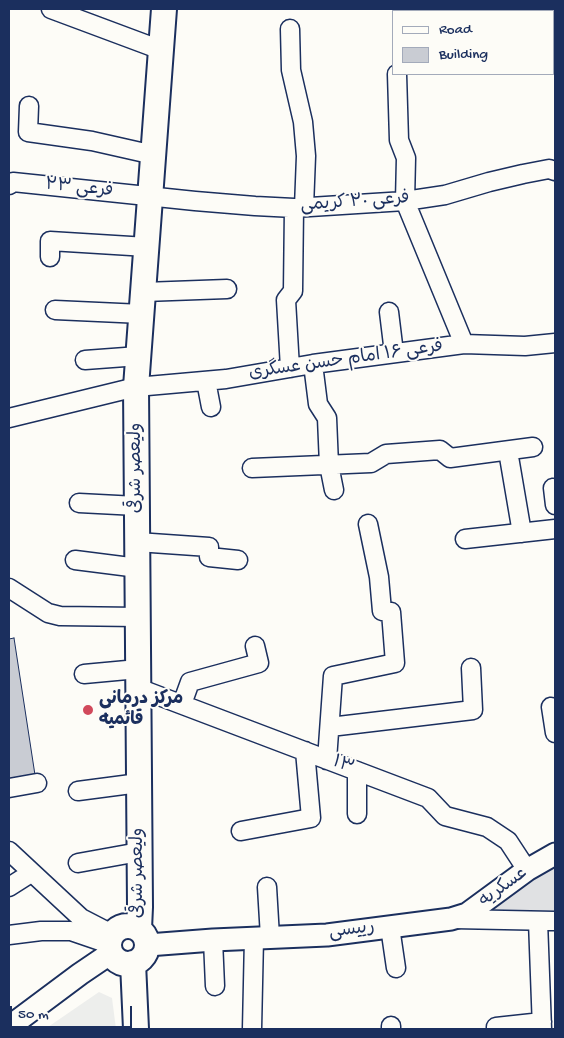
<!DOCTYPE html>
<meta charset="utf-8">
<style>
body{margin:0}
#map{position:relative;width:564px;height:1038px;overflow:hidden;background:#fdfcf7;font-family:"Gochi Hand",sans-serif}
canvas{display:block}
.frame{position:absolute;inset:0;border:10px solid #1b2f5e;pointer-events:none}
.legend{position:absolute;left:392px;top:10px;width:162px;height:65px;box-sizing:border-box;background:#fdfcf7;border:1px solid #a3aaba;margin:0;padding:6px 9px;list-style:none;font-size:15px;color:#1b2f5e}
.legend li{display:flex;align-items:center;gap:10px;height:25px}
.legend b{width:25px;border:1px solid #a3aaba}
.scale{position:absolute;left:10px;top:1006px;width:122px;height:22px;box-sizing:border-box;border:2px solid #1b2f5e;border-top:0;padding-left:6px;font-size:15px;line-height:18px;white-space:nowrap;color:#1b2f5e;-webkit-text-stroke:4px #fdfcf7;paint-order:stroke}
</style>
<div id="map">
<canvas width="564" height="1038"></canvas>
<div class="frame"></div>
<ul class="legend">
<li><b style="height:6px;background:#fdfcf7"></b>Road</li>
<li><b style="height:14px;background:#c9ccd3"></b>Building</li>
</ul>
<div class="scale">50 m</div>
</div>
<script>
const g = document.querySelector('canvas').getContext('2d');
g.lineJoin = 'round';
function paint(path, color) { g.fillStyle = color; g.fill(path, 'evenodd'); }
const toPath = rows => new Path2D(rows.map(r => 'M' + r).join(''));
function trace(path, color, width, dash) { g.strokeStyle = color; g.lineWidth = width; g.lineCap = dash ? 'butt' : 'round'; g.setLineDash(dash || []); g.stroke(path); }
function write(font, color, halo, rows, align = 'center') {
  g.font = font + ' "Gochi Hand","Playpen Sans Arabic",sans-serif'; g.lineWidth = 4; g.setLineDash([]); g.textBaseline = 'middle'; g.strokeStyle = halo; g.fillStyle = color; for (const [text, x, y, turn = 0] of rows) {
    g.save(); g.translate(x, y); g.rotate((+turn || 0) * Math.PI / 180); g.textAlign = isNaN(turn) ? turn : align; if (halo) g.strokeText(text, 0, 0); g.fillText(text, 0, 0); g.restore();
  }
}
paint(toPath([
 [99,992,112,998,116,1029,45,1029]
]), '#edeeec');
paint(toPath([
 [555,855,555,921,467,914]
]), '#e0e1e3');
const building = toPath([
 [14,638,35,775,9,780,9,639,14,638]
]);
paint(building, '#c9ccd3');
trace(building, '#1b2f5e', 1);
const minor = toPath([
 [51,9,161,50],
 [548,9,555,9],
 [290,29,291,70,303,122,306,156,304,207],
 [397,74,399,140,406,158,405,201,464,344],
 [29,106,28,132,92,141,154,155],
 [9,185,13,182,195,201,255,206,294,208,405,201,445,195,489,182,523,174,549,169,555,171],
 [50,257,50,241,147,247],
 [144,292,227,289],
 [55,310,142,314],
 [389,312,394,353],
 [85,360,139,356],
 [313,364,318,404,327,418,329,465,334,490],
 [290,368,286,300,293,291,294,208],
 [206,381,211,407],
 [9,418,136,387,226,379,313,364,464,344,525,346,555,343],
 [508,451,522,533],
 [252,468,371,463,386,454,440,450,450,458,533,447],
 [553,488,555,505],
 [79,503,137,506],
 [465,539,555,529],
 [137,542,209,547,209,557,238,560],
 [75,560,138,568],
 [9,588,48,613,60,616,138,617],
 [84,674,138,669],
 [138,688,428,798,445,816,487,827,508,841,527,870],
 [182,704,190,682,259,663,255,646],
 [551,707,555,733],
 [330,727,473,710,471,668],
 [327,760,333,676,395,663,391,612,382,611,379,577,368,524],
 [357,771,357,814],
 [9,788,37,783],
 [78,791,139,783],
 [241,831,311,818,305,751],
 [9,851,81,918,112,934],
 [78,863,139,852],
 [9,887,31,873],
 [267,887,270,937],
 [454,919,555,921],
 [538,921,542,1029],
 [390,927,396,968],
 [9,935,41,931,71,931,109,944],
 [213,940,215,986],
 [391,1026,391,1029],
 [496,1027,542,1022],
 [252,1029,254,938]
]);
const tertiary = toPath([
 [148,945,213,940,327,935,451,919,467,914,527,870,555,854],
 [9,1027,80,974,111,953]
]);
const secondary = toPath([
 '109 945a19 19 0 1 1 38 0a19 19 0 1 1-38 0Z',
 [139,929,140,907,136,387,164,9],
 [133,963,136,1029]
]);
trace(minor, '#1b2f5e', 21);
trace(tertiary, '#1b2f5e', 25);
trace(secondary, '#1b2f5e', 28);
trace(minor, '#fdfcf7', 18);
trace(tertiary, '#fdfcf7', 21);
trace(secondary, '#fdfcf7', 24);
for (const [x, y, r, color] of [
 [88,710,6,"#d1495b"]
]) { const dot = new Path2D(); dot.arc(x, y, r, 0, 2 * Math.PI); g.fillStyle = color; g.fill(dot); trace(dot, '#fdfcf7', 2); }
write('18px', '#1b2f5e', '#fdfcf7', [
 ["فرعی ۲۳",79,189,6],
 ["فرعی ۲۰ کریمی",355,203,-4],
 ["فرعی ۱۶ امام حسن عسگری",346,361,-8],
 ["ولیعصر شرقی",137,468,-90],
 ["۱۳",343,766,21],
 ["ولیعصر شرقی",139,873,-90],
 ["عسکریه",504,888,-36],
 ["رییسی",352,931,-7]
]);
write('bold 18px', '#1b2f5e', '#fdfcf7', [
 ["مرکز درمانی",99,700],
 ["قائمیه",99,721]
], 'left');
</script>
